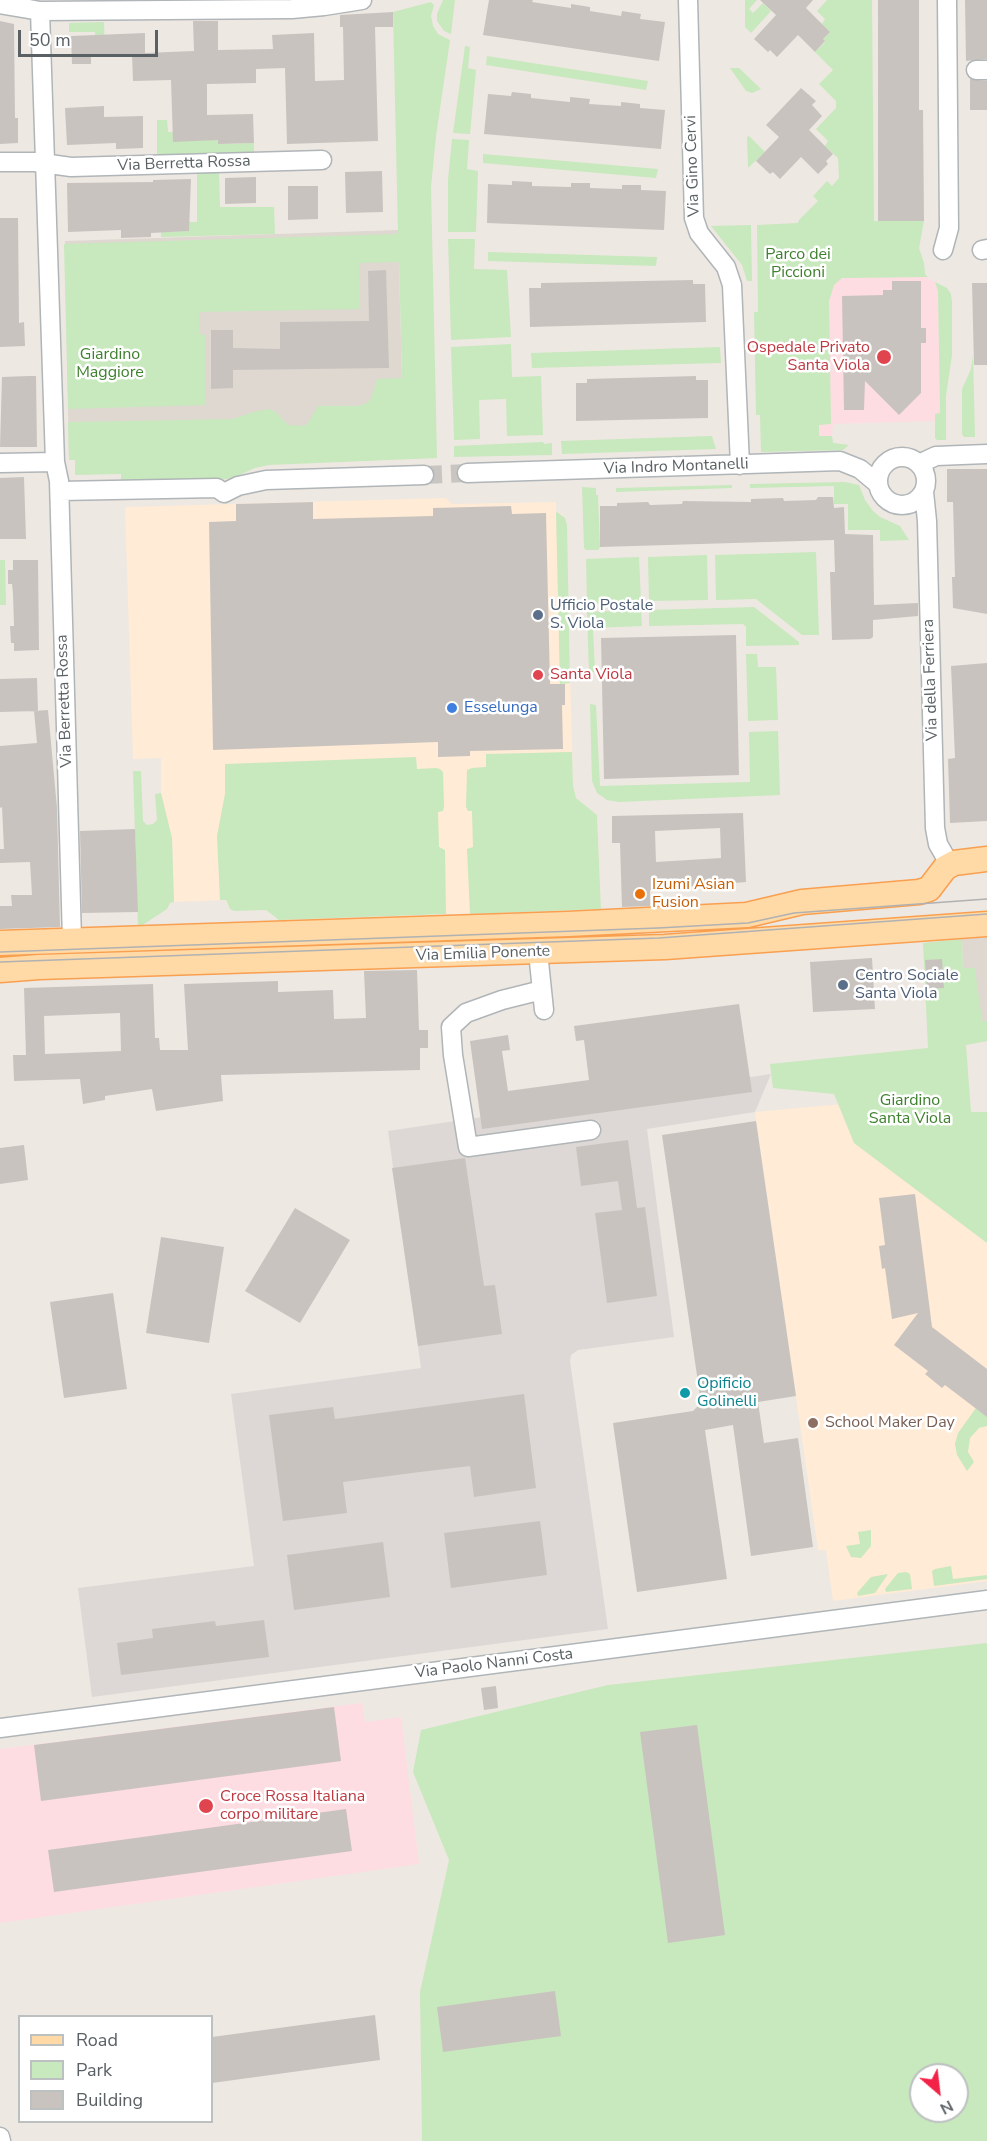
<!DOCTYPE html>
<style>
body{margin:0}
#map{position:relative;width:987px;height:2141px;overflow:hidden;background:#eee8e2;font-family:"Nunito Sans",sans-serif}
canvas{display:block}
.legend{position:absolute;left:18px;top:2015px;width:195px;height:108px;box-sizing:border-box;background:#fff;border:2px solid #bdc0c1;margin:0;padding:8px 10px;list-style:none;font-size:18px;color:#5a6164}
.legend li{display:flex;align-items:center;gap:12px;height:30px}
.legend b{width:30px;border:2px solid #bdc0c1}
.north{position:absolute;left:909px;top:2063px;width:60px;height:60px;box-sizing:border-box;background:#fff;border:2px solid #bdc0c1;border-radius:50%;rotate:152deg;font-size:16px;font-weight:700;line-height:24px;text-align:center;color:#5a6164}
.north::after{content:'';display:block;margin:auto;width:21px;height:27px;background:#f32348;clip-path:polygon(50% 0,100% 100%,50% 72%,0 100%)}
.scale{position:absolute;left:18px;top:30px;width:140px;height:27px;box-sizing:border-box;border:3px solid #5a6164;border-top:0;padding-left:8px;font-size:18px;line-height:21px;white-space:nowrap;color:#5a6164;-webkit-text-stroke:4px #fff;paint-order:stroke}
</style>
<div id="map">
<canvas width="987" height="2141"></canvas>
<ul class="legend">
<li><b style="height:8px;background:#ffdaa6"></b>Road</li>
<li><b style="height:16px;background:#c8e8bd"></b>Park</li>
<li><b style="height:16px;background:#c9c3bf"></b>Building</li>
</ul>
<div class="north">N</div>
<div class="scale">50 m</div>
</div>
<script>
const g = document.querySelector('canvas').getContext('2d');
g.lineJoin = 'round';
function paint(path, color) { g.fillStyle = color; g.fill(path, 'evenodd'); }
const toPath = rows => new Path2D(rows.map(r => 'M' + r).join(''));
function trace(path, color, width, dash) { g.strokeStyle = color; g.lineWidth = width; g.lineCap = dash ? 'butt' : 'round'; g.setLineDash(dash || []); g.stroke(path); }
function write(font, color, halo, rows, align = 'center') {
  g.font = font + ' "Nunito Sans",sans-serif'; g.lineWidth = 5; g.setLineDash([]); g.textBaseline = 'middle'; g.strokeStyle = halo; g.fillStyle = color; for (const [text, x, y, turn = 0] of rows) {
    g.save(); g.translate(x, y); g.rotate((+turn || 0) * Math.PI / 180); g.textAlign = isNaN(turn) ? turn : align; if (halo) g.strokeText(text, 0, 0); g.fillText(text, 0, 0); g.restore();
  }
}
paint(toPath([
 [446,498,452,504,556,502,556,511,562,515,566,521,573,785,576,798,597,815,601,909,279,920,266,910,230,909,225,900,174,902,172,838,161,793,161,758,133,759,125,509,126,507],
 [854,1103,854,1143,987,1243,987,1581,833,1601,826,1550,818,1550,755,1112]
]), '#ffebd6');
paint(toPath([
 [771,1074,755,1112,647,1129,674,1337,578,1350,571,1355,570,1361,608,1629,92,1697,78,1588,254,1566,231,1394,421,1368,388,1131]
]), '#ddd8d5');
paint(toPath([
 [398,230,404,454,69,460,65,241],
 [987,937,987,1041,966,1044,962,939]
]), '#ded8d1');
paint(toPath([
 [857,277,925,277,935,282,938,291,940,414,935,414,935,421,833,424,832,436,819,437,819,425,830,424,829,294,834,285,838,281,842,278],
 [362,1703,365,1722,401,1717,419,1864,0,1923,0,1749]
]), '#fddde2');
paint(toPath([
 [443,0,455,0,451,34,444,31,437,21,437,14],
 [745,0,757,0,749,9,753,13,763,3,771,11,751,33,745,27],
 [827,0,872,0,874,221,924,221,919,248,924,263,925,274,928,277,847,278,842,278,834,285,829,301,831,424,819,425,819,436,832,436,833,443,849,445,843,450,761,452,760,415,756,415,754,312,758,312,757,225,798,223,799,220,818,201,813,196,827,181,832,186,839,178,838,158,825,146,828,141,816,129,836,108,836,101,819,84,833,70,815,52,825,42,823,39,830,32,822,24,825,19,817,11],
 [431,2,434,5,431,16,433,26,438,34,450,40,436,136,431,187,437,458,269,465,255,468,233,478,219,480,121,482,121,474,75,475,75,460,69,460,68,422,233,419,257,411,270,409,277,413,288,425,304,426,308,423,318,406,357,406,365,404,371,399,377,379,402,378,399,262,359,263,360,309,199,312,199,334,205,335,206,405,68,409,64,244,398,234,393,12],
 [104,22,105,53,96,53,95,32,69,32,69,23],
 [465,46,470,47,468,68,476,70,470,134,453,133],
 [487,56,648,81,646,90,486,65],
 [730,68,739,68,761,89,752,93,746,91],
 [208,115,218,115,218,144,254,143,254,153,157,156,157,120,167,120,168,132,173,132,208,122],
 [749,136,765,152,748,168,747,137],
 [452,139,469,140,467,169,478,171,476,232,448,232,448,180],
 [483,154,658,169,656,178,483,163],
 [197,172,219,172,220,207,274,207,275,234,161,237,161,232,188,231,189,228,183,222,197,222],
 [751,225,752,281,747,281,742,265,711,226],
 [448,239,475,239,474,269,507,270,511,337,451,340],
 [488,252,657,257,656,266,488,261],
 [935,282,947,288,951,294,952,302,952,355,946,396,946,440,937,440,935,438,935,414,940,413,938,291],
 [511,344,512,377,541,376,543,435,507,436,506,399,479,400,480,439,454,440,451,347],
 [720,347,721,363,532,368,531,353],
 [973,355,975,437,964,437,962,434,962,389,971,369],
 [712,436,716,449,562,454,561,441],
 [543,442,544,444,552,443,552,455,454,457,454,446],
 [845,482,859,485,865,500,873,511,880,517,900,526,909,540,880,541,880,530,848,530,848,504,834,504,834,486,750,488,750,484],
 [732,485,732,488,616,492,616,488],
 [582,487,596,488,596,495,598,495,600,547,598,550,586,550,584,548],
 [557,512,565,518,567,525,570,683,560,684,556,513],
 [816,552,819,635,802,635,756,599,716,600,715,555],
 [707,555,708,600,649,601,648,557],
 [639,557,641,602,587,604,586,559],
 [0,560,5,560,6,605,0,605],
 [754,607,799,642,799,645,746,646,746,627,743,624,649,626,649,610],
 [641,610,642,626,593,628,595,672,589,673,587,612],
 [746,654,757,654,758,667,776,667,778,720,748,721],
 [590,704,596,705,600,786,750,782,749,732,778,731,780,795,619,802,607,800,597,793,592,781],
 [572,752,573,785,576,798,597,815,601,909,470,914,467,849,473,847,472,811,468,811,466,807,467,770,472,768,486,767,486,754],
 [416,757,417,769,436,768,440,769,443,772,444,807,443,811,438,812,439,847,445,850,446,914,279,920,266,910,234,911,230,909,226,900,220,900,217,836,225,794,225,764],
 [133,771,141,771,143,821,147,825,153,824,157,820,155,794,161,793,172,838,174,902,170,903,167,909,141,926,138,926],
 [962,939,963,968,975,968,982,1021,987,1021,987,1041,966,1045,971,1112,987,1112,987,1243,854,1143,834,1094,773,1088,770,1064,928,1048,923,943],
 [976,1408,987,1416,987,1426,979,1428,970,1438,968,1452,974,1462,967,1471,957,1455,955,1444,958,1433],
 [871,1530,871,1546,861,1558,851,1557,846,1546,860,1544,858,1532],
 [951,1566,953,1579,987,1575,987,1579,934,1586,932,1571,935,1569],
 [906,1572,910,1574,912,1589,886,1592,885,1589,898,1573],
 [888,1574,875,1593,858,1596,857,1593,871,1577],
 [987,1643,987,2141,422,2141,420,1992,449,1860,413,1772,421,1730,608,1685],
 [921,2075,957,2075,957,2111,921,2111]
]), '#c8e8bd');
paint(toPath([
 [489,0,533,0,532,2,571,8,571,4,590,7,590,11,621,16,622,11,641,14,640,19,665,22,659,61,483,35],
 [760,0,813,0,806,8,830,32,823,39,825,41,815,52,798,35,777,57,770,50,768,52,754,39,776,15],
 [878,0,919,0,919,110,923,110,924,221,878,221],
 [965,0,987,0,987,59,966,61],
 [393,12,393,27,375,27,378,141,287,144,285,68,256,69,256,83,207,84,207,115,253,114,254,143,218,144,218,140,173,142,171,80,133,81,132,54,91,55,91,64,72,64,71,36,145,33,145,53,194,51,193,21,218,21,218,50,273,49,272,35,314,33,315,81,344,80,343,27,340,27,340,15],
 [0,21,14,24,15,118,18,118,18,143,0,144],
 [970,79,987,81,987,110,970,110],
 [801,88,816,101,812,105,822,116,809,130,833,154,826,161,828,164,818,174,801,157,780,179,773,172,770,174,756,161,779,137,766,125],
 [512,92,531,94,531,98,570,102,570,97,590,99,589,104,621,106,621,102,640,104,640,108,665,110,661,149,484,134,488,94,511,96],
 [104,106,104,117,143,116,143,148,116,149,116,143,67,145,65,108],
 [382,171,383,212,346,213,345,172],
 [256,177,256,203,225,204,225,178],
 [191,179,189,231,151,233,151,237,121,238,121,230,68,232,67,183,153,182,153,180],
 [512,181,532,182,532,186,571,187,571,183,590,183,590,188,622,189,622,185,641,185,641,190,666,191,664,230,487,223,488,184,512,185],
 [288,186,318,186,318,219,288,220],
 [0,218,18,218,19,323,24,322,25,346,0,347],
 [386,270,389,368,233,370,233,388,211,389,211,330,233,330,233,348,280,349,280,322,369,321,368,271],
 [693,280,693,284,705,284,706,322,530,327,529,288,541,288,541,283],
 [892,281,921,281,921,328,926,328,926,343,921,343,921,393,899,415,865,381,864,410,844,410,842,296,883,295,883,290,892,290],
 [972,283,987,283,987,365,974,365],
 [28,376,36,376,37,447,0,447,2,377],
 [696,376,696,380,708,380,708,418,576,421,576,383,587,383,587,379],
 [947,469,987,469,987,614,953,608,952,577,955,577,953,502,947,502],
 [24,477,26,539,0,539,0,478],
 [818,497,833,497,834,508,844,507,845,534,873,535,874,605,918,603,918,616,873,620,873,637,870,639,832,640,830,572,835,572,834,540,600,547,600,506,617,506,617,503,648,502,650,505,682,504,683,501,751,502,751,499,783,498,784,501,816,500],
 [313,502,313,519,433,516,433,508,511,506,512,514,546,513,550,684,565,684,565,705,562,705,563,749,470,751,470,756,438,757,438,742,213,750,209,522,236,521,236,504],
 [13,560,38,560,39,650,14,651,14,643,11,643,10,626,14,626,13,594,12,584,8,584,8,570,13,570],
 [736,635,739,775,604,779,601,638],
 [987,663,987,821,950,823,948,759,955,758,951,666],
 [37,678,38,711,0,712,0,679],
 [48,710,57,808,60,927,0,929,0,906,12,906,11,895,32,895,30,862,0,863,0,849,4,849,2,807,0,808,0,746,37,743,34,711],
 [743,813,746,882,650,890,650,906,622,907,620,843,612,843,612,816],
 [720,828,721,858,656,862,655,831],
 [135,829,138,912,82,913,80,831],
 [872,958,875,1009,813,1012,810,962],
 [942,959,944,988,927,989,925,960],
 [417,970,419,1030,428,1030,428,1048,420,1048,420,1070,221,1075,223,1101,156,1111,152,1089,105,1096,105,1100,83,1104,80,1079,14,1081,13,1055,26,1055,24,988,153,984,155,1038,159,1038,160,1050,188,1050,184,984,278,981,278,992,333,990,334,1019,366,1018,364,971],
 [120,1013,121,1051,45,1054,44,1016],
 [739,1004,752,1092,482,1129,470,1041,508,1035,510,1050,502,1051,508,1091,589,1080,584,1040,576,1041,574,1026],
 [756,1121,796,1396,758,1402,764,1443,798,1438,813,1547,751,1556,733,1425,705,1430,727,1579,637,1592,613,1423,693,1411,701,1403,662,1135],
 [628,1140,637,1208,645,1207,657,1296,607,1303,595,1213,622,1210,618,1181,581,1186,576,1147],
 [24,1145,28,1180,0,1184,0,1148],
 [465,1158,484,1286,495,1285,502,1334,418,1346,392,1168],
 [915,1194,932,1327,987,1369,987,1417,945,1385,942,1388,925,1374,928,1371,894,1345,918,1313,892,1319,885,1268,882,1269,879,1246,885,1245,879,1198],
 [295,1208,350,1240,300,1323,245,1291],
 [161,1237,224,1247,209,1343,146,1333],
 [113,1293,127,1389,64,1398,50,1302],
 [524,1394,536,1488,474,1497,470,1466,420,1472,343,1482,347,1513,283,1521,269,1415,333,1407,335,1419],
 [540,1521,547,1575,451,1588,444,1533],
 [383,1542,390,1597,294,1610,287,1555],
 [264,1620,269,1657,121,1675,117,1643,153,1638,152,1629,215,1621,216,1626],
 [496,1686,498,1708,484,1710,481,1688],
 [334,1707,341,1761,41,1801,34,1745],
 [697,1725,725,1935,668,1943,640,1732],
 [346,1809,352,1851,54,1892,48,1850],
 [555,1991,561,2036,443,2052,437,2007],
 [375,2015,380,2060,212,2083,212,2037]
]), '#c9c3bf');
trace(toPath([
 [424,475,467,473]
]), '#c9c6c2', 18, [18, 9]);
const minor = toPath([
 [688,0,694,218,699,233,726,267,732,285,740,465],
 [0,4,40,11,55,462],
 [40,11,292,9,324,6,362,0],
 [976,70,987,70],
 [0,162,35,162,71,167,322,160],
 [943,250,949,228,947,0],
 [982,250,987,249],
 '878 481a24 24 0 1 1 48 0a24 24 0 1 1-48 0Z',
 [0,463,55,462,59,481,72,940],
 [919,464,936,456,987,454],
 [467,473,840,461,860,469,878,484],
 [60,491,217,488,224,493,238,486,266,480,424,475],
 [924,492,927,521,935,828,938,844,950,865],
 [538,952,544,1010],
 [542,990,502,1000,466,1013,451,1027,453,1055,468,1147,591,1130],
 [0,1728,987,1600],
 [0,2137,1,2141]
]);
const major = toPath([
 [0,943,568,924,747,915,802,902,919,892,929,889,945,868,954,863,987,859],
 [0,970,39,967,665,947,987,924]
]);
trace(minor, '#b0b5b8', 21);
trace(major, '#f99f50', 27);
trace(minor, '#fff', 18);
trace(major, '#ffdaa6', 24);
trace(toPath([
 [0,952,658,928,748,923,794,913,987,899],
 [0,962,659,938,987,914]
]), '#b0b1b2', 1.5);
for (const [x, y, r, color] of [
 [884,357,8,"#e0444e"],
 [538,615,6,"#5c6f8a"],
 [538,675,6,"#e0444e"],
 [452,708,6,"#3f7fe0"],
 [640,894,6,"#e8710a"],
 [843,985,6,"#5c6f8a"],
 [685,1393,6,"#0f9aa8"],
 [813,1423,6,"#8d6e63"],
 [206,1806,8,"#e0444e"]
]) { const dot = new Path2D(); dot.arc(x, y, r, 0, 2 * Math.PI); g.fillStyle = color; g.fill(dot); trace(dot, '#fff', 2); }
write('16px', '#5a6164', '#fff', [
 ["Via Berretta Rossa",184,164,-2],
 ["Via Gino Cervi",693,166,-92],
 ["Via Indro Montanelli",676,467,-2],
 ["Via della Ferriera",931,680,-92],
 ["Via Berretta Rossa",65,701,-92],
 ["Via Emilia Ponente",483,954,-2],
 ["Via Paolo Nanni Costa",494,1664,-7]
]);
write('16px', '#3f802e', '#fff', [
 ["Parco dei",798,255],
 ["Piccioni",798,273],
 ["Giardino",110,355],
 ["Maggiore",110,373],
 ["Giardino",910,1101],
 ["Santa Viola",910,1119]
]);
write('16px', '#be3a42', '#fff', [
 ["Ospedale Privato",870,348,"right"],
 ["Santa Viola",870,366,"right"],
 ["Santa Viola",550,675],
 ["Croce Rossa Italiana",220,1797],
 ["corpo militare",220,1815]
], 'left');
write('16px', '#4e5e75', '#fff', [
 ["Ufficio Postale",550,606],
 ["S. Viola",550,624],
 ["Centro Sociale",855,976],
 ["Santa Viola",855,994]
], 'left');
write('16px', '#366cbe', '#fff', [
 ["Esselunga",464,708]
], 'left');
write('16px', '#c56008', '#fff', [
 ["Izumi Asian",652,885],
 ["Fusion",652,903]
], 'left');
write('16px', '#0d838f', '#fff', [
 ["Opificio",697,1384],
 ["Golinelli",697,1402]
], 'left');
write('16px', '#785e54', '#fff', [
 ["School Maker Day",825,1423]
], 'left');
</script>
